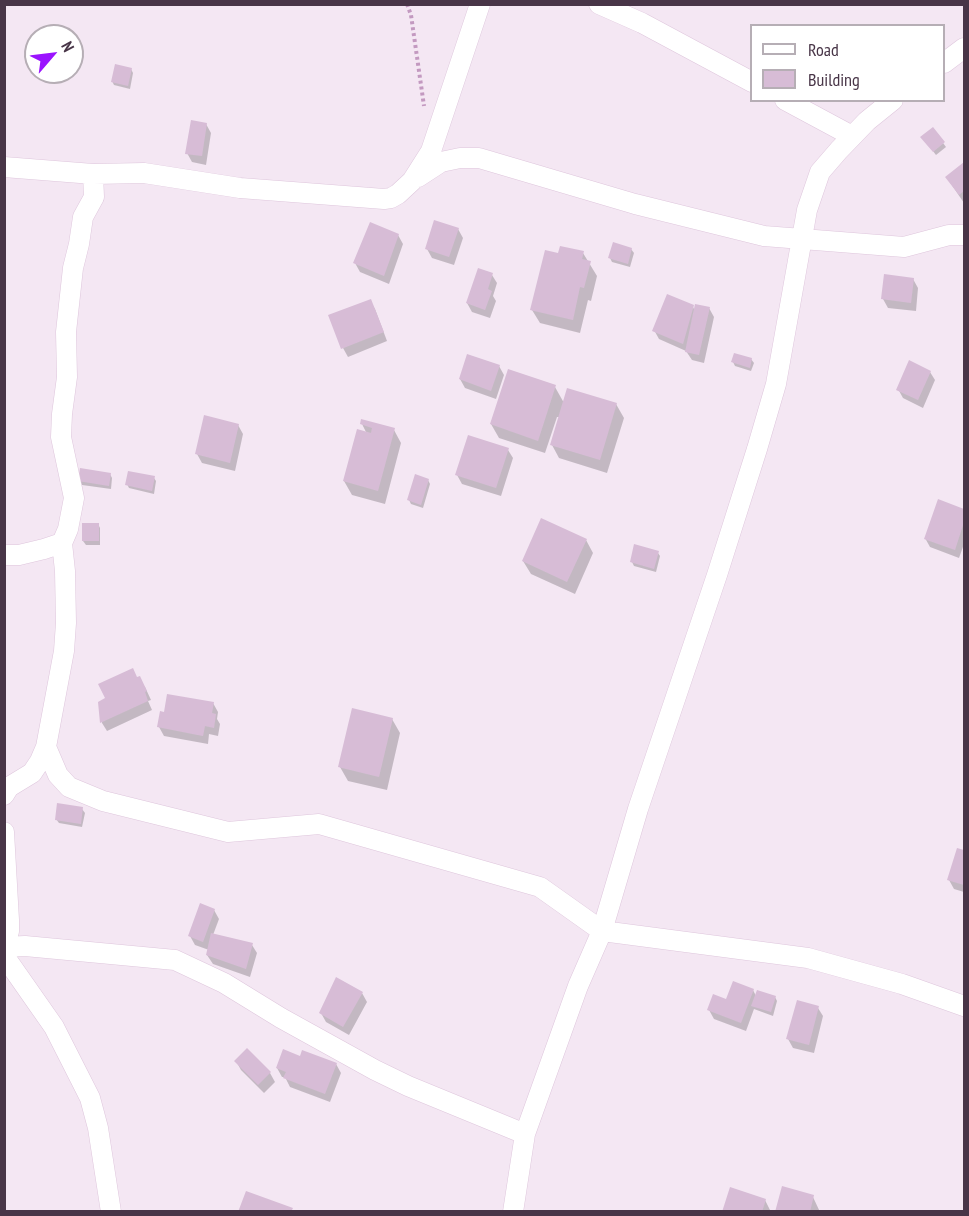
<!DOCTYPE html>
<style>
body{margin:0}
#map{position:relative;width:969px;height:1216px;overflow:hidden;background:#f4e7f3;font-family:"PT Sans Narrow",sans-serif}
canvas{display:block}
.frame{position:absolute;inset:0;border:6px solid #483547;pointer-events:none}
.legend{position:absolute;left:750px;top:24px;width:195px;height:78px;box-sizing:border-box;background:#fff;border:2px solid #b6aeb5;margin:0;padding:8px 10px;list-style:none;font-size:18px;color:#483547}
.legend li{display:flex;align-items:center;gap:12px;height:30px}
.legend b{width:30px;border:2px solid #b6aeb5}
.north{position:absolute;left:24px;top:24px;width:60px;height:60px;box-sizing:border-box;background:#fff;border:2px solid #b6aeb5;border-radius:50%;rotate:62deg;font-size:16px;font-weight:700;line-height:24px;text-align:center;color:#483547}
.north::after{content:'';display:block;margin:auto;width:21px;height:27px;background:#9b13ff;clip-path:polygon(50% 0,100% 100%,50% 72%,0 100%)}
</style>
<div id="map">
<canvas width="969" height="1216"></canvas>
<div class="frame"></div>
<ul class="legend">
<li><b style="height:8px;background:#fff"></b>Road</li>
<li><b style="height:16px;background:#d7bcd6"></b>Building</li>
</ul>
<div class="north">N</div>
</div>
<script>
const g = document.querySelector('canvas').getContext('2d');
g.lineJoin = 'round';
function paint(path, color) { g.fillStyle = color; g.fill(path, 'evenodd'); }
const toPath = rows => new Path2D(rows.map(r => 'M' + r).join(''));
function trace(path, color, width, dash) { g.strokeStyle = color; g.lineWidth = width; g.lineCap = dash ? 'butt' : 'round'; g.setLineDash(dash || []); g.stroke(path); }
paint(toPath([
 [131,69,133,73,130,89,114,85,112,81],
 [206,124,211,133,206,165,192,162,187,153],
 [933,129,946,147,936,155,925,141],
 [964,164,964,203,947,178],
 [458,229,463,238,454,265,432,258,427,249],
 [398,235,403,244,389,284,360,272,355,263],
 [631,249,634,253,630,267,612,262,610,258],
 [583,253,597,276,591,301,588,300,580,333,540,323,532,310,560,255],
 [492,275,497,283,493,296,496,301,490,318,472,312,467,303],
 [913,279,918,288,916,311,888,308,883,299],
 [370,301,375,309,387,341,348,357,343,348],
 [693,307,695,311,709,308,714,317,704,363,692,360,686,351,659,339,654,330],
 [751,359,754,363,751,371,735,366,733,362],
 [499,366,504,375,496,399,465,388,460,379],
 [930,372,935,380,923,408,903,398,898,389],
 [555,387,564,403,616,404,624,418,607,473,559,458,552,445,560,417,557,417,545,453,499,438,491,424],
 [362,424,394,430,401,443,385,504,352,495,344,481,367,434],
 [238,425,243,434,235,471,202,463,197,454],
 [508,450,513,458,501,496,462,484,457,475],
 [110,474,112,478,111,489,82,485,80,481],
 [154,478,156,481,154,494,129,488,127,484],
 [428,480,430,484,423,508,411,504,409,500],
 [939,501,964,511,964,544,959,558,930,547,925,538],
 [98,524,100,528,100,545,86,545,83,541],
 [586,540,593,553,575,594,531,574,523,561],
 [658,553,660,556,656,572,634,566,632,562],
 [137,679,145,687,151,700,148,701,152,710,107,731,102,723,100,703],
 [213,703,218,712,217,719,220,724,218,736,209,734,208,744,164,736,159,727],
 [392,719,400,733,387,790,348,781,340,767],
 [82,809,85,813,82,827,59,823,56,819],
 [958,850,964,852,964,892,954,889,949,880],
 [214,910,219,919,213,935,252,945,257,953,250,977,213,964,207,955,209,950,195,945,190,936],
 [753,990,756,996,775,997,777,1001,773,1016,754,1009,746,1031,714,1019,709,1010,727,1001],
 [362,993,367,1002,349,1035,326,1022,321,1013],
 [818,1008,823,1016,814,1053,793,1048,788,1039],
 [301,1058,336,1064,341,1073,330,1102,290,1087,285,1077,282,1077,277,1068],
 [236,1061,270,1073,275,1082,264,1093,241,1070],
 [813,1197,820,1212,776,1212],
 [765,1200,771,1212,724,1212]
]), '#0003');
paint(toPath([
 [115,64,132,68,128,86,111,82],
 [191,120,207,123,202,156,185,154],
 [933,127,945,142,933,152,920,137],
 [964,162,964,191,959,195,945,177],
 [434,220,459,228,449,257,425,249],
 [370,222,399,234,384,276,353,263],
 [613,242,632,248,628,264,608,258],
 [560,246,584,251,582,259,591,261,584,288,580,287,573,320,530,310,545,250,558,253],
 [478,268,493,273,488,289,492,291,485,310,466,303],
 [884,274,914,278,911,303,881,299],
 [667,294,694,305,683,344,652,331],
 [371,299,384,332,341,349,328,315],
 [695,304,710,307,699,355,685,352],
 [734,353,752,358,750,368,731,362],
 [467,354,500,365,491,391,459,379],
 [909,360,931,371,918,400,896,390],
 [508,369,556,385,538,441,490,424],
 [567,388,617,403,600,460,550,445],
 [204,415,239,424,230,463,195,454],
 [361,419,395,428,378,491,343,481,357,429,371,433,372,428,360,424],
 [468,435,509,448,496,488,455,475],
 [80,468,111,473,109,486,78,481],
 [128,471,155,476,152,491,125,485],
 [415,474,429,479,421,505,407,500],
 [938,499,964,509,964,522,955,550,924,539],
 [541,518,587,539,567,582,522,561],
 [82,523,99,523,99,541,82,541],
 [634,544,659,551,654,569,630,562],
 [133,668,137,677,140,676,147,691,145,692,148,701,100,723,98,702,105,698,98,684],
 [167,694,214,702,212,713,216,714,214,728,205,726,203,736,157,727,160,711,164,712],
 [352,708,393,718,379,777,338,767],
 [57,803,83,807,81,824,55,820],
 [957,848,964,850,964,885,947,880],
 [200,903,215,909,203,942,188,936],
 [211,933,253,943,246,969,206,955],
 [336,977,363,992,343,1027,319,1013],
 [733,981,754,989,741,1023,707,1010,713,994,726,999],
 [757,990,776,996,771,1012,751,1006],
 [797,1000,819,1006,809,1045,786,1039],
 [247,1048,271,1072,258,1085,234,1061],
 [283,1049,300,1056,302,1050,337,1063,325,1094,283,1078,286,1072,276,1068],
 [782,1186,814,1195,810,1212,775,1212],
 [730,1187,766,1199,762,1212,722,1212],
 [246,1191,293,1208,291,1212,238,1212]
]), '#d7bcd6');
const minor = toPath([
 [599,4,642,23,752,82],
 [944,63,964,48],
 [785,100,852,136],
 [4,167,93,174,144,173,240,188,384,199,391,198,398,194,412,181,431,151,480,4],
 [418,177,441,162,460,158,479,158,635,204,764,236,904,247,949,235,964,235],
 [4,555,19,555,44,549,62,543,68,529,74,498,61,437,62,414,67,377,66,332,73,268,79,244,83,217,94,197,93,174],
 [46,747,58,775,69,787,103,801,228,832,319,824,540,887,602,931,808,958,902,984,964,1006],
 [4,795,9,787,32,773,40,761,46,747,64,651,66,623,65,571,62,543],
 [4,832,9,920,9,931,5,947,5,957,54,1027,90,1098,98,1128,111,1212],
 [5,947,25,946,175,960,224,983,281,1018,375,1070,408,1086,525,1134],
 [513,1212,525,1134,578,986,602,931,638,809,717,575,757,449,776,384,807,210,820,172,839,150,867,121,893,100]
]);
trace(minor, '#dec6dc', 21);
trace(toPath([
 [407,4,411,15,424,106]
]), '#c399c0', 4, [3, 3]);
trace(minor, '#fff', 20);
</script>
